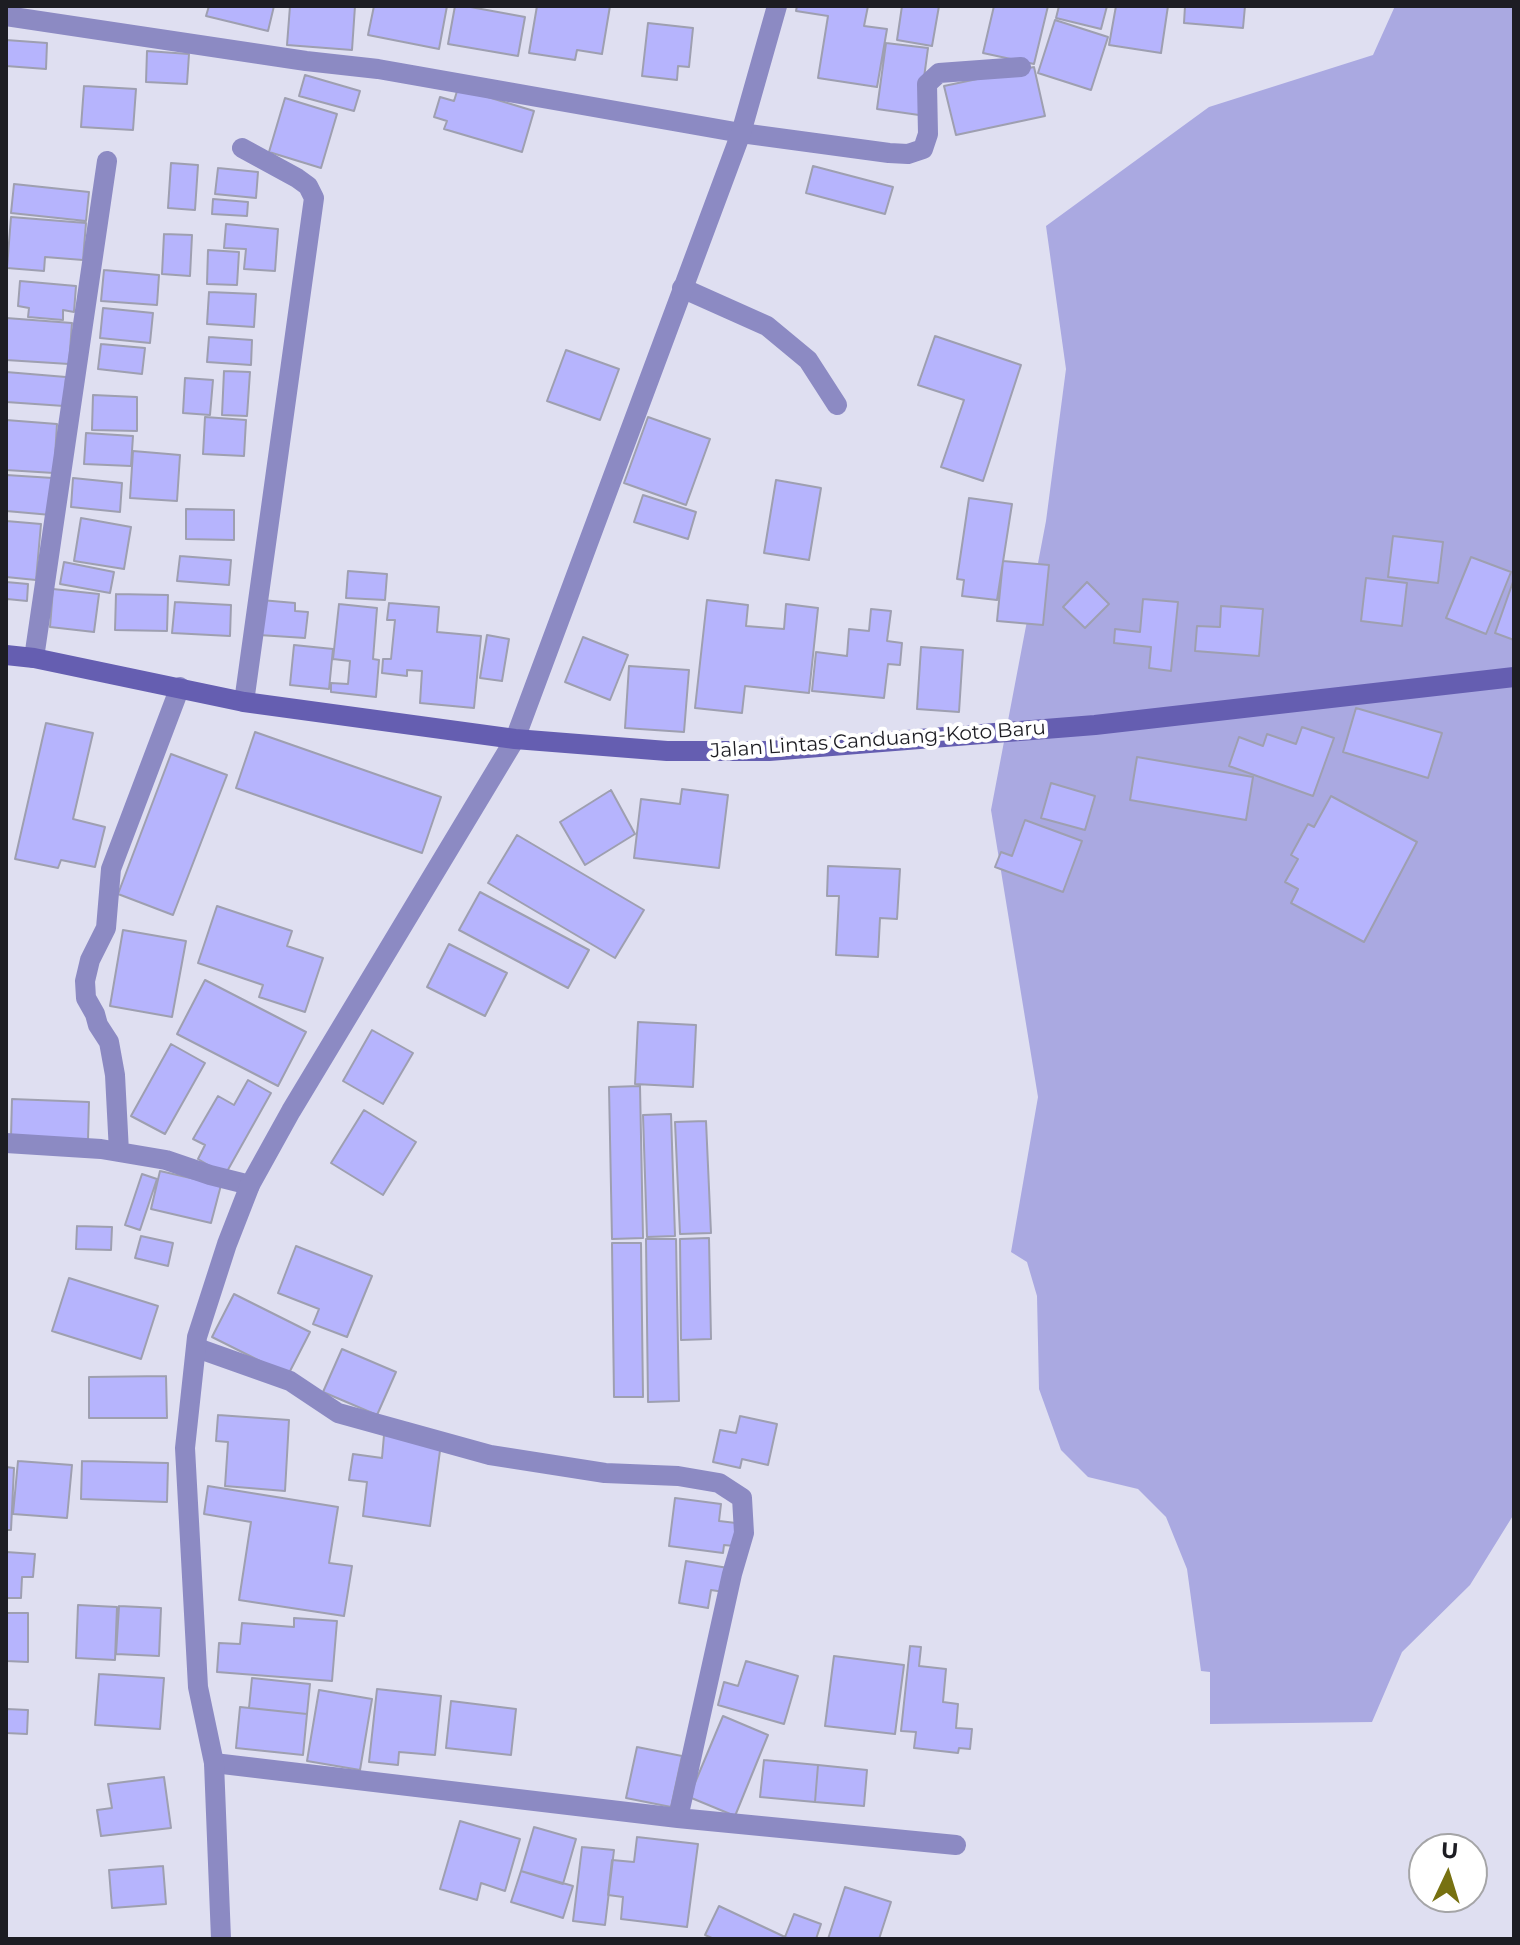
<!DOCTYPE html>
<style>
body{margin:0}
#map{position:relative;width:1520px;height:1945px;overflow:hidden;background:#dfdff1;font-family:Montserrat,sans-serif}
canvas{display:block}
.frame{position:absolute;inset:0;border:8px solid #1d1d23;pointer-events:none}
.north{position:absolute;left:1408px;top:1833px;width:80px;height:80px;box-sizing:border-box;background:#fff;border:2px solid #a5a5a7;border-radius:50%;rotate:4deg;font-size:22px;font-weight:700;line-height:32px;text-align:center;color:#1d1d23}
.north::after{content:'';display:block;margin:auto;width:28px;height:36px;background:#777111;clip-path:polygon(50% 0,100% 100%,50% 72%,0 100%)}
</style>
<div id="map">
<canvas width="1520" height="1945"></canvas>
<div class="frame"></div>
<div class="north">U</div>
</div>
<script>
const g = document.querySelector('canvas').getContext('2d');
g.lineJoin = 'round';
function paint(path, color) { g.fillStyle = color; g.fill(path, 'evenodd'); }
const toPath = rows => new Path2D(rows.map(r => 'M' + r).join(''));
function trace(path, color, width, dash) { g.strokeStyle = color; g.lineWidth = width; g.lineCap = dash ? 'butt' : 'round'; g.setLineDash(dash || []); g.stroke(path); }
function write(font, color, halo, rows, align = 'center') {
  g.font = font + ' Montserrat,sans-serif'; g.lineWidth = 8; g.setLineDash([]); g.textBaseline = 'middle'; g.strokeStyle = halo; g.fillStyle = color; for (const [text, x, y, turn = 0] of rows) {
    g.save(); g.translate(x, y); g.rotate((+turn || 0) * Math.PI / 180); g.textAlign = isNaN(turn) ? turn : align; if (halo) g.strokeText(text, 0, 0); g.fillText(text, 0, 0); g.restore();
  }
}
paint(toPath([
 [1395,6,1514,6,1514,1514,1470,1585,1402,1652,1372,1722,1210,1724,1210,1672,1201,1671,1187,1569,1166,1517,1138,1489,1088,1477,1061,1450,1039,1389,1037,1296,1027,1262,1011,1252,1038,1097,991,810,1046,521,1066,369,1046,226,1209,107,1373,55]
]), '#aaa9e1');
const building = toPath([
 [209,6,274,6,268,31,206,16,209,6],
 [290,6,355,6,352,50,287,45,290,6],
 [374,6,447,6,439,49,368,35,374,6],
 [455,6,465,6,525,17,518,56,448,44,455,6],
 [537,6,610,6,602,54,577,50,575,60,529,53,537,6],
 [797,6,868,6,864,26,887,29,877,87,818,78,828,16,796,11,797,6],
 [902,6,939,6,932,46,897,40,902,6],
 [994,6,1048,6,1034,64,983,53,994,6],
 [1059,6,1107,6,1101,29,1056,18,1059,6],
 [1116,6,1168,6,1161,53,1109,45,1116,6],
 [1185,6,1245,6,1243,28,1184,23,1185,6],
 [1055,20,1108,37,1091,90,1038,73,1055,20],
 [648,23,693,28,689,67,678,66,677,80,642,76,648,23],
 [6,40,47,43,46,69,6,66,6,40],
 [886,43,928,48,919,115,877,109,886,43],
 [147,51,189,54,187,84,146,82,147,51],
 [1034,67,1045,116,956,135,944,86,1034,67],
 [305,75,360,91,354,111,299,96,305,75],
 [84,86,136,89,133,130,81,127,84,86],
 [458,88,534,111,522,152,444,129,447,121,434,117,440,97,454,101,458,88],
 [285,98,337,114,321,168,269,152,285,98],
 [171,163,198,165,195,210,168,208,171,163],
 [813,166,893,187,885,214,806,193,813,166],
 [218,168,258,172,256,198,215,194,218,168],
 [14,184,89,192,86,221,11,213,14,184],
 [213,199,248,202,247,216,212,214,213,199],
 [11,217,86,223,83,260,45,257,44,271,7,268,11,217],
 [226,224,278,229,275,271,244,269,246,249,224,248,226,224],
 [164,234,192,235,190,276,162,274,164,234],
 [208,250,239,252,237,285,207,284,208,250],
 [104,270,159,275,157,305,101,301,104,270],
 [20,281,76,286,74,312,63,310,63,320,28,317,29,308,18,306,20,281],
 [209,292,256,294,254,327,207,324,209,292],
 [103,308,153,313,150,343,100,338,103,308],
 [6,318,72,323,69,364,6,360,6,318],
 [935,336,1021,365,983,481,941,467,964,400,918,385,935,336],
 [209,337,252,340,251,365,207,362,209,337],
 [101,344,145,348,142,374,98,369,101,344],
 [566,350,619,369,600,420,547,401,566,350],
 [224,371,250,372,247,416,222,415,224,371],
 [6,372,66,377,64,406,6,402,6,372],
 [185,378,213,380,210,415,183,413,185,378],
 [93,395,137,397,137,431,92,430,93,395],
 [205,417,246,420,244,456,203,454,205,417],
 [648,417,710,439,686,505,624,483,648,417],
 [6,420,57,424,54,473,6,470,6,420],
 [86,433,133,436,131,466,84,464,86,433],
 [133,451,180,455,177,501,130,498,133,451],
 [6,475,53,478,51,515,6,511,6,475],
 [73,478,122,483,120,512,71,507,73,478],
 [776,480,821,488,809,560,764,553,776,480],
 [643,495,696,512,688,539,634,522,643,495],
 [969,498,1012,504,997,600,962,596,964,580,957,579,969,498],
 [186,509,234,510,234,540,186,539,186,509],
 [81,518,131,527,124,569,74,561,81,518],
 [6,521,41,524,36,580,6,577,6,521],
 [1393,536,1443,542,1438,583,1388,577,1393,536],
 [180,556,231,560,229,585,177,581,180,556],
 [1471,557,1511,572,1486,634,1446,618,1471,557],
 [1003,561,1049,565,1043,625,997,621,1003,561],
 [64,562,114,572,110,593,60,584,64,562],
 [348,571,387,574,385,600,346,598,348,571],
 [1366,578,1407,583,1402,626,1361,621,1366,578],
 [1514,579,1514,640,1495,633,1514,579],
 [6,582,28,584,27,601,7,599,6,613,6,582],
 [1087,582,1109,604,1085,628,1063,607,1087,582],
 [53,589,99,594,94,632,50,627,53,589],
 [116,594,168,595,167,631,115,630,116,594],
 [1143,599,1178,602,1171,671,1149,668,1151,647,1114,643,1115,629,1140,632,1143,599],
 [261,600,295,603,295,611,308,612,305,638,259,635,261,600],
 [707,600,748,605,746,626,784,629,786,604,818,608,809,693,745,686,742,713,695,708,707,600],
 [175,602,231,605,230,636,172,633,175,602],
 [389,603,439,607,437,632,481,636,474,708,420,703,422,671,407,670,407,676,382,673,383,659,391,659,395,620,387,620,389,603],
 [339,604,377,608,373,659,379,660,376,697,331,692,331,683,348,684,350,661,333,659,339,604],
 [1221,606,1263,609,1259,656,1195,651,1197,626,1220,627,1221,606],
 [871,609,891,611,887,641,902,643,900,665,888,664,884,698,812,691,816,652,847,656,849,629,869,631,871,609],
 [487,635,509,639,502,681,480,678,487,635],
 [583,637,628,655,610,700,565,682,583,637],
 [294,645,333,649,329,689,290,685,294,645],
 [921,647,963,650,959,712,917,709,921,647],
 [629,666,689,670,684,732,625,728,629,666],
 [1356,708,1442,733,1428,778,1343,752,1356,708],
 [46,723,93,733,73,819,105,827,95,867,61,860,58,868,15,859,46,723],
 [1302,727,1334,738,1313,796,1229,766,1239,737,1263,746,1267,734,1296,744,1302,727],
 [255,732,441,797,422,853,236,788,255,732],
 [171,754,227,775,173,915,118,894,171,754],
 [1137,757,1253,777,1246,820,1130,800,1137,757],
 [1051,783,1095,796,1085,830,1041,818,1051,783],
 [682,789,728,795,719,868,634,858,641,799,680,804,682,789],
 [611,790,635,834,585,865,560,822,611,790],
 [1331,796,1417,842,1364,942,1291,903,1298,889,1285,882,1298,859,1291,855,1308,824,1314,827,1331,796],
 [1025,820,1082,841,1063,892,995,867,1001,852,1012,856,1025,820],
 [517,835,644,910,615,958,488,883,517,835],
 [828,866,900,869,897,919,880,918,878,957,836,955,839,896,827,896,828,866],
 [480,892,589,950,568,988,459,930,480,892],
 [217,906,292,931,287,946,323,958,305,1012,259,997,263,985,198,963,217,906],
 [123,930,186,941,172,1017,110,1006,123,930],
 [449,944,507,973,485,1016,427,987,449,944],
 [205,980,306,1032,278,1086,177,1034,205,980],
 [638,1022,696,1025,693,1087,635,1084,638,1022],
 [372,1030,413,1053,383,1104,343,1081,372,1030],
 [171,1044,205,1063,165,1134,131,1116,171,1044],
 [248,1080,271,1093,225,1175,198,1159,205,1145,193,1139,218,1096,234,1105,248,1080],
 [640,1086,643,1238,612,1239,609,1087,640,1086],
 [12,1099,89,1102,88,1140,11,1137,12,1099],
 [364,1110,416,1142,383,1195,331,1163,364,1110],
 [671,1114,675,1236,647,1237,643,1115,671,1114],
 [706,1121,711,1233,680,1234,675,1122,706,1121],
 [160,1171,221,1185,211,1223,151,1209,160,1171],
 [142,1174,157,1179,140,1230,125,1225,142,1174],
 [77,1226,112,1227,111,1250,76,1249,77,1226],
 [141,1236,173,1243,168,1266,135,1258,141,1236],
 [709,1238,711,1339,681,1340,680,1239,709,1238],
 [646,1239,676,1239,679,1401,648,1402,646,1239],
 [612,1243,641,1243,643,1397,614,1397,612,1243],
 [296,1246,372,1276,347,1337,313,1324,319,1309,278,1293,296,1246],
 [69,1278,158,1306,141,1359,52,1331,69,1278],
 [234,1294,310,1332,288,1375,212,1337,234,1294],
 [342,1349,396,1372,377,1415,323,1392,342,1349],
 [166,1376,167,1418,89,1418,89,1377,166,1376],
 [218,1415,289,1420,285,1491,225,1486,228,1442,216,1441,218,1415],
 [740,1416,777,1424,768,1465,742,1459,740,1468,713,1462,720,1430,736,1433,740,1416],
 [384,1435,441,1443,430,1526,363,1516,367,1482,349,1480,353,1454,382,1458,384,1435],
 [18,1461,72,1465,67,1518,13,1514,18,1461],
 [82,1461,168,1463,167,1502,81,1499,82,1461],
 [6,1467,14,1468,11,1530,6,1530,6,1467],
 [208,1486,338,1507,329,1563,352,1566,344,1616,239,1600,251,1522,204,1514,208,1486],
 [675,1498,721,1504,719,1521,736,1523,734,1546,724,1545,723,1553,669,1546,675,1498],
 [6,1552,35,1554,33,1577,22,1577,21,1598,6,1598,6,1552],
 [686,1561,728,1568,724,1592,711,1590,708,1608,679,1603,686,1561],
 [78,1605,117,1607,115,1660,76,1658,78,1605],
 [119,1606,161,1608,159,1656,116,1654,119,1606],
 [6,1613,28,1613,28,1662,6,1661,6,1613],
 [294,1618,337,1621,332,1681,217,1672,219,1643,240,1644,242,1623,294,1627,294,1618],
 [910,1646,921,1647,919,1666,946,1669,943,1702,958,1704,956,1728,972,1729,970,1749,959,1748,958,1753,914,1748,916,1732,901,1731,910,1646],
 [834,1656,904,1665,895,1734,825,1726,834,1656],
 [746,1661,798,1676,784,1724,718,1705,724,1682,738,1686,746,1661],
 [99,1674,164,1678,160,1729,95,1725,99,1674],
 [252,1678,310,1684,307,1714,249,1708,252,1678],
 [377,1689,441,1696,435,1755,399,1752,398,1765,369,1762,377,1689],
 [319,1690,372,1699,360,1770,307,1761,319,1690],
 [451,1701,516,1709,511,1755,446,1748,451,1701],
 [240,1707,307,1714,303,1755,236,1748,240,1707],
 [7,1709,28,1710,27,1734,6,1733,7,1709],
 [723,1716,768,1735,735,1816,689,1797,723,1716],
 [637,1747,682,1756,671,1807,626,1798,637,1747],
 [764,1760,818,1765,815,1802,760,1797,764,1760],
 [818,1765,867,1770,864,1806,815,1802,818,1765],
 [164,1777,171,1828,101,1836,97,1810,112,1808,108,1784,164,1777],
 [460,1821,520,1839,505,1891,481,1883,477,1900,440,1889,460,1821],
 [534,1827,576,1839,563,1884,521,1871,534,1827],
 [637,1837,698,1844,687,1927,621,1919,623,1897,608,1895,612,1860,634,1862,637,1837],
 [582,1847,614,1850,605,1925,573,1921,582,1847],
 [163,1866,166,1904,112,1908,109,1870,163,1866],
 [521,1871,573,1886,563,1918,511,1902,521,1871],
 [845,1887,891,1902,879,1939,828,1939,845,1887],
 [719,1906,785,1937,789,1939,714,1939,705,1935,719,1906],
 [794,1914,821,1924,816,1939,790,1939,785,1937,794,1914]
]);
paint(building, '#b6b4fd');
trace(building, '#9e9fb0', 2);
trace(toPath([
 [6,16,306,61,378,69,741,133,889,153,908,154,923,149,928,134,927,84,939,73,1021,67],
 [242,148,297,178,308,186,314,198,244,702],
 [682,288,767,326,808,360,837,405],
 [34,658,107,161],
 [6,1143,101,1149,166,1160,210,1175,250,1185],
 [119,1152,115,1075,109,1042,98,1025,95,1014,86,998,85,981,90,960,106,928,111,869,180,687],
 [197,1348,290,1381,338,1413,490,1455,605,1473,678,1476,719,1483,742,1498,744,1533,732,1574,678,1818],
 [214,1763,678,1818,956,1845]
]), '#8c8ac3', 20);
trace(toPath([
 [221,1939,214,1763,198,1687,185,1448,197,1337,227,1244,250,1185,291,1111,515,739,741,133,777,6]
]), '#8c8ac3', 20);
trace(toPath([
 [6,655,34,658,244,702,515,739,667,751,769,751,1095,725,1514,677]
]), '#655eb1', 20);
write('20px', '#1d1d23', '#fff', [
 ["Jalan Lintas Canduang-Koto Baru",878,740,-4]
]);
</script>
